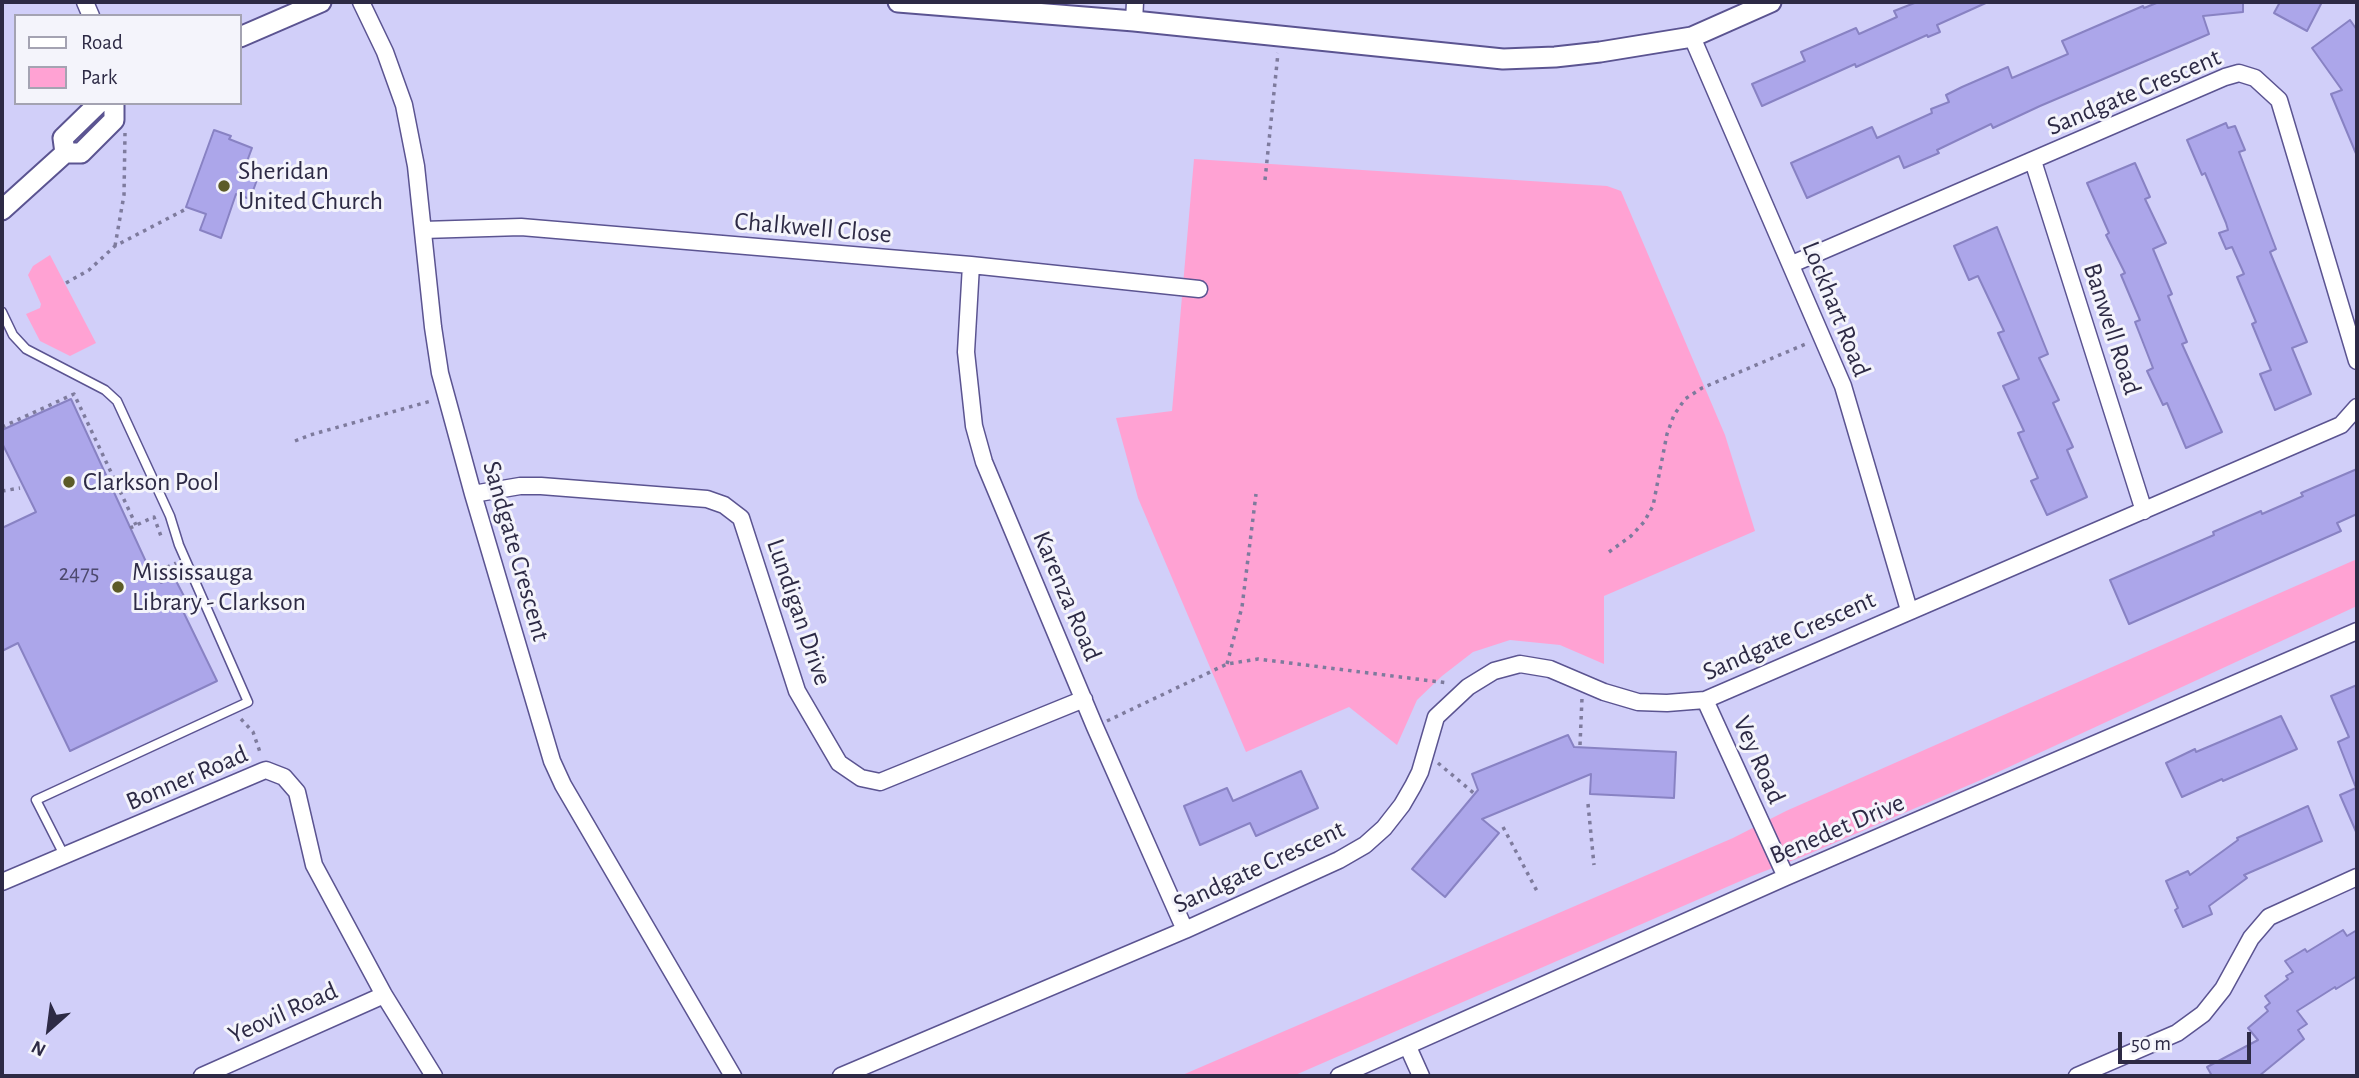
<!DOCTYPE html>
<style>
body{margin:0}
#map{position:relative;width:2359px;height:1078px;overflow:hidden;background:#d1cff9;font-family:"Alegreya Sans",sans-serif}
canvas{display:block}
.frame{position:absolute;inset:0;border:4px solid #2d2a45;pointer-events:none}
.legend{position:absolute;left:14px;top:14px;width:228px;height:91px;box-sizing:border-box;background:#f4f4fb;border:2px solid #a4a3b2;margin:0;padding:9px 12px;list-style:none;font-size:21px;color:#2d2a45}
.legend li{display:flex;align-items:center;gap:14px;height:35px}
.legend b{width:35px;border:2px solid #a4a3b2}
.north{position:absolute;left:14px;top:994px;width:70px;height:70px;-webkit-text-stroke:5px #f4f4fb;paint-order:stroke;rotate:208deg;font-size:19px;font-weight:700;line-height:28px;text-align:center;color:#2d2a45}
.north::after{content:'';display:block;margin:auto;width:24px;height:32px;background:#2d2a45;clip-path:polygon(50% 0,100% 100%,50% 72%,0 100%)}
.scale{position:absolute;left:2118px;top:1032px;width:133px;height:32px;box-sizing:border-box;border:4px solid #2d2a45;border-top:0;padding-left:9px;font-size:21px;line-height:24px;white-space:nowrap;color:#2d2a45;-webkit-text-stroke:5px #f4f4fb;paint-order:stroke}
</style>
<div id="map">
<canvas width="2359" height="1078"></canvas>
<div class="frame"></div>
<ul class="legend">
<li><b style="height:9px;background:#fff"></b>Road</li>
<li><b style="height:19px;background:#ffa2d3"></b>Park</li>
</ul>
<div class="north">N</div>
<div class="scale">50 m</div>
</div>
<script>
const g = document.querySelector('canvas').getContext('2d');
g.lineJoin = 'round';
function paint(path, color) { g.fillStyle = color; g.fill(path, 'evenodd'); }
const toPath = rows => new Path2D(rows.map(r => 'M' + r).join(''));
function trace(path, color, width, dash) { g.strokeStyle = color; g.lineWidth = width; g.lineCap = dash ? 'butt' : 'round'; g.setLineDash(dash || []); g.stroke(path); }
function write(font, color, halo, rows, align = 'center') {
  g.font = font + ' "Alegreya Sans",sans-serif'; g.lineWidth = 6; g.setLineDash([]); g.textBaseline = 'middle'; g.strokeStyle = halo; g.fillStyle = color; for (const [text, x, y, turn = 0] of rows) {
    g.save(); g.translate(x, y); g.rotate((+turn || 0) * Math.PI / 180); g.textAlign = isNaN(turn) ? turn : align; if (halo) g.strokeText(text, 0, 0); g.fillText(text, 0, 0); g.restore();
  }
}
paint(toPath([
 [1194,159,1607,186,1621,191,1725,435,1755,531,1604,596,1604,664,1560,645,1510,640,1473,652,1442,676,1417,700,1397,745,1349,707,1246,752,1138,498,1116,418,1172,411],
 [50,255,96,343,70,356,40,341,26,314,40,308,41,304,28,275,33,266],
 [2357,559,2357,606,1983,779,1804,856,1752,876,1293,1076,1180,1076,1733,838,1786,811]
]), '#ffa2d3');
const building = toPath([
 [1917,2,1988,2,1937,25,1940,32,1928,37,1927,35,1856,67,1855,64,1762,106,1752,84,1805,61,1801,52,1856,28,1859,34,1897,17,1894,11,1917,2],
 [2159,2,2243,2,2243,12,2203,16,2209,34,2040,106,1993,128,1991,124,1937,150,1939,153,1904,168,1899,156,1807,198,1791,163,1872,127,1877,138,1932,113,1931,109,1949,102,1946,95,1962,87,2008,67,2012,78,2068,54,2062,41,2143,6,2144,8,2159,2],
 [2280,2,2322,2,2307,31,2274,13,2280,2],
 [2350,20,2357,30,2357,156,2331,94,2342,90,2312,48,2350,20],
 [2226,123,2228,128,2235,126,2245,150,2239,152,2276,249,2270,252,2307,342,2292,348,2311,394,2275,410,2260,374,2271,370,2252,324,2256,322,2237,277,2244,274,2232,247,2226,249,2219,233,2228,230,2226,223,2205,173,2202,175,2187,140,2226,123],
 [214,130,231,136,229,139,252,148,243,172,258,177,250,199,236,194,221,238,200,230,206,214,186,207,214,130],
 [2135,163,2150,197,2145,199,2166,243,2153,249,2172,294,2168,296,2187,342,2182,344,2222,432,2186,448,2167,403,2163,405,2147,371,2153,368,2135,322,2140,320,2121,275,2125,273,2106,235,2109,233,2087,183,2135,163],
 [1997,227,2048,354,2039,358,2059,400,2053,403,2073,447,2067,450,2087,497,2047,515,2031,481,2038,478,2018,433,2024,431,2003,386,2019,379,1998,333,2004,331,1978,276,1969,280,1954,246,1997,227],
 [71,399,147,564,150,562,161,583,174,577,186,600,179,603,217,681,70,751,18,643,2,651,2,528,36,512,2,443,2,430,71,399],
 [2357,469,2357,514,2337,523,2341,531,2129,624,2110,580,2214,535,2213,532,2261,511,2262,514,2303,496,2301,493,2357,469],
 [2357,685,2357,834,2340,795,2356,788,2338,742,2349,737,2331,696,2357,685],
 [2281,716,2297,749,2223,781,2222,779,2182,797,2166,763,2195,749,2196,752,2281,716],
 [1568,735,1574,747,1676,752,1674,798,1590,794,1591,774,1482,819,1499,833,1445,897,1412,869,1478,790,1472,774,1568,735],
 [1301,771,1318,808,1256,836,1250,823,1200,845,1184,806,1227,788,1233,801,1301,771],
 [2308,806,2322,841,2244,875,2247,878,2209,906,2212,914,2183,927,2175,910,2178,908,2166,881,2188,871,2190,875,2238,840,2237,838,2308,806],
 [2343,930,2347,936,2357,930,2357,976,2336,989,2335,987,2297,1011,2307,1024,2298,1030,2304,1039,2259,1076,2212,1076,2207,1067,2258,1040,2248,1028,2268,1011,2265,1007,2270,1003,2265,996,2288,979,2286,976,2293,972,2285,961,2305,949,2307,952,2343,930]
]);
paint(building, '#aca6ea');
trace(building, '#8882c3', 2);
const service = toPath([
 [2,312,13,335,26,349,105,390,117,401,170,516,179,545,248,702,36,800,64,855]
]);
const minor = toPath([
 [85,2,91,16],
 [361,2,385,52,404,105,416,166,433,327,440,373,473,494,552,761,563,785,733,1076],
 [1134,21,1135,2],
 [1692,37,1843,386,1909,610],
 [2033,161,2144,511],
 [423,230,521,227,971,265,1199,289],
 [1792,264,2225,77,2239,73,2255,78,2279,100,2357,361],
 [971,265,966,352,974,426,984,462,1095,727,1185,930],
 [473,494,520,486,541,486,707,499,724,505,741,518,797,691,839,763,861,778,880,782,1084,699],
 [1705,700,1786,877],
 [2,882,263,771,266,770,284,777,297,792,314,865,384,995,434,1076],
 [1408,1047,1421,1076],
 [202,1076,384,995],
 [841,1076,1185,930,1339,860,1365,845,1384,828,1402,805,1413,786,1420,772,1436,717,1468,687,1494,671,1520,664,1550,669,1604,692,1638,702,1667,703,1705,700,2341,425,2357,407],
 [1339,1076,1786,877,2357,631],
 [2077,1076,2177,1033,2203,1014,2223,989,2251,938,2269,917,2357,877]
]);
const tertiary = toPath([
 [898,2,1134,21,1503,59,1555,57,1600,52,1692,37,1771,2],
 [240,37,321,2],
 [65,153,63,138,99,103],
 [2,210,65,153,81,153,114,120,114,104]
]);
trace(service, '#5b5491', 11);
trace(minor, '#5b5491', 19);
trace(tertiary, '#5b5491', 23);
trace(toPath([
 [1265,180,1278,53],
 [115,246,124,195,125,133],
 [66,283,89,270,115,246,186,209],
 [2,427,74,394,136,525],
 [295,441,310,435,431,401],
 [2,491,20,488],
 [130,528,154,517,162,539],
 [1609,552,1631,536,1644,522,1653,506,1667,434,1674,415,1685,399,1702,388,1808,343],
 [159,571,176,563],
 [1227,664,1242,607,1256,494],
 [241,719,253,732,261,755],
 [1107,721,1227,664,1258,659,1448,683],
 [1580,745,1582,698],
 [1438,763,1476,795],
 [1588,804,1594,865],
 [1503,827,1538,893]
]), '#7e7b9d', 3.5, [3.5, 5]);
trace(service, '#fff', 8);
trace(minor, '#fff', 16);
trace(tertiary, '#fff', 19);
for (const [x, y, r, color] of [
 [224,186,7,"#5c5b28"],
 [69,482,7,"#5c5b28"],
 [118,587,7,"#5c5b28"]
]) { const dot = new Path2D(); dot.arc(x, y, r, 0, 2 * Math.PI); g.fillStyle = color; g.fill(dot); trace(dot, '#f4f4fb', 2.5); }
write('23px', '#4d496e', null, [
 ["2475",79,573]
]);
write('26px', '#2d2a45', '#f4f4fb', [
 ["Sandgate Crescent",2134,92,-23],
 ["Chalkwell Close",813,228,5],
 ["Lockhart Road",1836,309,68],
 ["Banwell Road",2112,329,72],
 ["Sandgate Crescent",516,551,74],
 ["Karenza Road",1067,596,67],
 ["Lundigan Drive",799,612,71],
 ["Sandgate Crescent",1789,636,-24],
 ["Vey Road",1759,760,66],
 ["Bonner Road",187,778,-23],
 ["Benedet Drive",1837,829,-23],
 ["Sandgate Crescent",1259,867,-25],
 ["Yeovil Road",283,1013,-24]
]);
write('26px', '#2d2a45', '#f4f4fb', [
 ["Sheridan",238,171],
 ["United Church",238,201],
 ["Clarkson Pool",83,482],
 ["Mississauga",132,572],
 ["Library - Clarkson",132,602]
], 'left');
</script>
